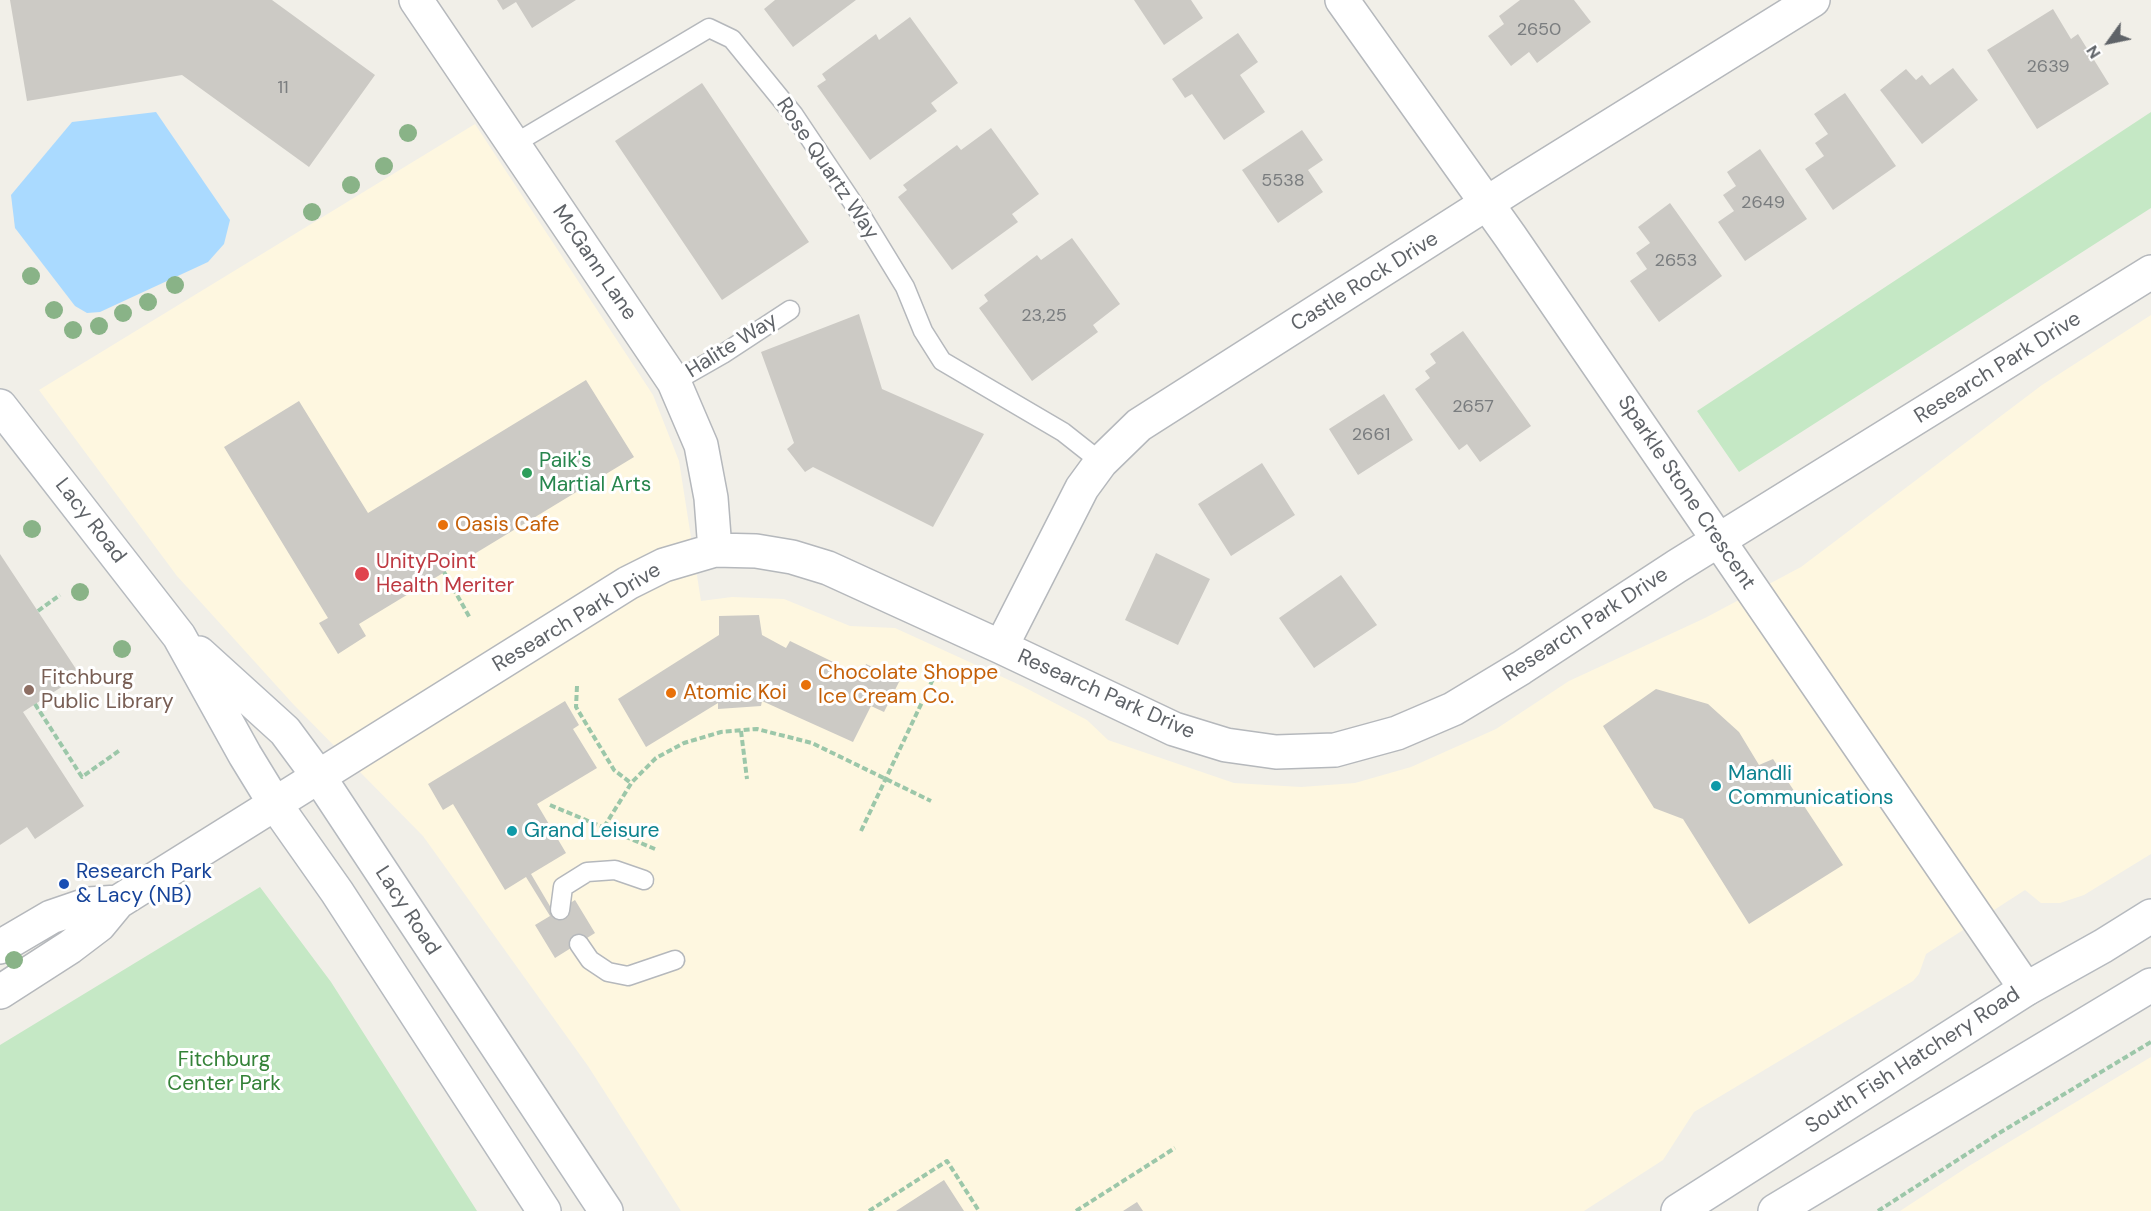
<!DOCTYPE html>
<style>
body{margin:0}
#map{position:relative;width:2151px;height:1211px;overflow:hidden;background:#f1efe8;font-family:"DM Sans",sans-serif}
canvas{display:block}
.north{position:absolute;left:2079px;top:12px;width:60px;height:60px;-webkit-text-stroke:4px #fff;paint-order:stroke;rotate:237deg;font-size:16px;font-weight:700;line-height:24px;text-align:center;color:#5f6368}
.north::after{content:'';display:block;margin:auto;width:21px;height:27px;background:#5f6368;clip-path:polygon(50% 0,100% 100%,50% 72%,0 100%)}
</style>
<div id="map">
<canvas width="2151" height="1211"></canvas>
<div class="north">N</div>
</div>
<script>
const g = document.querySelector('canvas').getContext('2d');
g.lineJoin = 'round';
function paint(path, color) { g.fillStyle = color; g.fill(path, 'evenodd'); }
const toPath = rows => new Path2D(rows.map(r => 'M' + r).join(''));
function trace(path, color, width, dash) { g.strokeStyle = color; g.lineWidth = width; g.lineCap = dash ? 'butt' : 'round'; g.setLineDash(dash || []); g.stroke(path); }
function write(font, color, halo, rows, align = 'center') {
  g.font = font + ' "DM Sans",sans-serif'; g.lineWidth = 6; g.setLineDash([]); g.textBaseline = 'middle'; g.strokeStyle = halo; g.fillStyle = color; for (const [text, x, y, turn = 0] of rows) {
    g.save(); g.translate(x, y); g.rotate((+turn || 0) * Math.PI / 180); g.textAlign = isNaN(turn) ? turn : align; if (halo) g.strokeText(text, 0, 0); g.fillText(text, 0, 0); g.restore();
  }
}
paint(toPath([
 [475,124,653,395,679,461,701,601,732,597,784,599,850,626,895,628,1022,686,1087,720,1108,740,1234,783,1301,787,1355,783,1411,767,1496,729,1569,681,1705,618,1801,567,2042,385,2151,315,2151,854,2084,895,2060,903,2041,903,2025,890,1926,954,1919,974,1913,981,1694,1112,1663,1160,1584,1211,681,1211,588,1066,423,836,294,705,177,576,39,390],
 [2151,1057,2151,1211,1900,1211,1969,1166]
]), '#fef7e0');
paint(toPath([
 [2151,112,2151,208,1739,472,1697,411],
 [260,887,331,982,477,1211,0,1211,0,1045]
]), '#c5e8c5');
paint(toPath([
 [156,112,230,220,224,244,208,262,100,312,87,313,75,306,15,228,11,195,72,122]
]), '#aadaff');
paint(toPath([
 [10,0,272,0,375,75,309,167,182,75,27,101],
 [497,0,576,0,532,28,516,2,503,10],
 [775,0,856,0,793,47,764,9],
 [1134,0,1191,0,1203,18,1164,45],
 [1520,0,1574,0,1591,22,1537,63,1529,52,1511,66,1488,36,1504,24,1499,16],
 [2053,9,2071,39,2078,34,2109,84,2037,129,1987,50],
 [910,17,958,83,931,103,937,111,870,160,817,86,826,80,822,74,876,34,879,40],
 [1238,33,1258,62,1240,75,1265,112,1224,140,1192,94,1185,98,1172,79],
 [1953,68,1978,100,1922,144,1880,90,1906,69,1916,80,1922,75,1930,85],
 [702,83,809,242,722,300,615,141],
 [1845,93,1896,166,1833,210,1805,169,1824,156,1815,143,1828,134,1814,114],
 [991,128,1039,194,1012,214,1018,222,952,270,898,197,907,190,903,185,957,145,961,150],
 [1302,130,1323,160,1308,170,1323,192,1278,223,1242,170],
 [1760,149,1807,219,1745,261,1718,222,1734,211,1723,195,1736,186,1727,172],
 [1670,203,1722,276,1659,322,1630,281,1647,269,1636,253,1650,243,1638,227],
 [1072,238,1120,304,1093,325,1098,332,1032,381,979,308,988,301,984,295,1037,255,1041,260],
 [859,314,882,389,984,434,933,527,813,467,805,472,787,449,794,443,761,352],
 [1463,331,1531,426,1480,462,1467,444,1459,450,1415,389,1430,378,1425,371,1436,363,1430,354],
 [586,380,634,457,359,624,366,636,338,654,319,623,328,618,224,447,299,401,368,513],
 [1384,394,1413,440,1358,475,1329,429],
 [1262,463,1295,515,1231,556,1198,504],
 [1156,553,1210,579,1178,645,1125,620],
 [0,554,80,675,23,712,84,806,35,839,27,827,0,845],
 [1341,575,1377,625,1314,668,1279,618],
 [759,615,762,635,786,648,790,641,862,676,866,664,900,680,884,712,871,706,853,742,762,701,761,706,718,709,718,703,646,747,618,699,719,635,719,616],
 [1656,689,1708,704,1739,732,1759,765,1773,759,1843,865,1749,924,1683,819,1654,808,1603,726],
 [565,701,579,725,573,729,597,768,537,804,566,853,531,874,554,913,575,900,595,933,555,958,535,925,550,916,526,877,505,890,453,804,443,810,428,784],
 [944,1180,964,1211,896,1211],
 [1137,1202,1143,1211,1123,1211]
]), '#cccac5');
const service = toPath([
 [514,144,709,28,732,39,794,115,861,215,905,287,923,331,942,361,1063,432,1101,462],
 [674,382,723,354,790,310],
 [560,910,563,887,587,872,615,870,644,880],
 [579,944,590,960,608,972,628,976,675,960]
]);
const minor = toPath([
 [416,0,674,382,701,445,711,498,715,550],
 [1342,0,1510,236,2026,989],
 [1001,647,1082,488,1101,462,1139,425,1517,184,1813,0],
 [0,947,51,917,89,904,118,902],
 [0,992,70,947,99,925,118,902,628,583,664,565,715,550,756,551,792,557,828,568,1001,647,1174,729,1226,745,1276,752,1335,750,1397,733,1453,709,1521,668,1677,566,2151,272]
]);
const secondary = toPath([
 [0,406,179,636,245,755,275,804,337,892,544,1211],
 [199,653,285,731,319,777,606,1211],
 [1678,1211,2026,989,2103,946,2151,916],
 [1775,1211,2151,985]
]);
trace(service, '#b5b8bc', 21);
trace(minor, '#b5b8bc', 36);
trace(secondary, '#b6babf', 36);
trace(toPath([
 [444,572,470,618],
 [38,611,60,595],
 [577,686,576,707,614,770,631,783],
 [35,704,82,777,120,750],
 [741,731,747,779],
 [550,805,655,849],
 [604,827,632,782,656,758,684,743,721,732,757,729,812,743,931,801],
 [861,831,933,679],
 [869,1211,947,1161,979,1211],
 [1076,1211,1175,1148],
 [1878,1211,2001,1132,2151,1042]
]), '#9cc7a9', 4, [6, 3]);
trace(service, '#fff', 18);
trace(minor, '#fff', 33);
trace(secondary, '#fff', 33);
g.fillStyle = '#89b387';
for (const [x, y] of [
 [408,133],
 [384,166],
 [351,185],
 [312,212],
 [31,276],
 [175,285],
 [148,302],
 [54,310],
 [123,313],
 [99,326],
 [73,330],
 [32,529],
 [80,592],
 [122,649],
 [14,960]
]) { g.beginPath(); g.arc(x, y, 9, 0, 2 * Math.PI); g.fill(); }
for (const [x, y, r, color] of [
 [527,473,6,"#2e9e5b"],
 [443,525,6,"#e8710a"],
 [362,574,8,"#e0444e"],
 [806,685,6,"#e8710a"],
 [29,690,6,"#8d6e63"],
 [671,693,6,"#e8710a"],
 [1716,786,6,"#0f9aa8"],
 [512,831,6,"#0f9aa8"],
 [64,884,6,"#1a4fb4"]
]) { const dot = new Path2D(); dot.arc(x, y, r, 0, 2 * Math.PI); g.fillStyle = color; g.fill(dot); trace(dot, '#fff', 2); }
write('18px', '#7a7d7f', null, [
 ["2650",1539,30],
 ["2639",2048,67],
 ["11",283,88],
 ["5538",1283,181],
 ["2649",1763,203],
 ["2653",1676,261],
 ["23,25",1044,316],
 ["2657",1473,407],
 ["2661",1371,435]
]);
write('21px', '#5f6368', '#fff', [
 ["Rose Quartz Way",827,169,56],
 ["McGann Lane",594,263,56],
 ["Castle Rock Drive",1365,282,-32],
 ["Halite Way",732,346,-32],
 ["Research Park Drive",1998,368,-32],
 ["Sparkle Stone Crescent",1686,493,56],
 ["Lacy Road",90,521,52],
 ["Research Park Drive",577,618,-31],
 ["Research Park Drive",1586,625,-33],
 ["Research Park Drive",1106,695,24],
 ["Lacy Road",407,911,57],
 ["South Fish Hatchery Road",1913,1061,-33]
]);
write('21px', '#27864d', '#fff', [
 ["Paik's",539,461],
 ["Martial Arts",539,485]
], 'left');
write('21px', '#c56008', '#fff', [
 ["Oasis Cafe",455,525],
 ["Chocolate Shoppe",818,673],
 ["Ice Cream Co.",818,697],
 ["Atomic Koi",683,693]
], 'left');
write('21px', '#be3a42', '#fff', [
 ["UnityPoint",376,562],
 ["Health Meriter",376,586]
], 'left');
write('21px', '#785e54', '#fff', [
 ["Fitchburg",41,678],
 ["Public Library",41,702]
], 'left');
write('21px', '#0d838f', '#fff', [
 ["Mandli",1728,774],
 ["Communications",1728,798],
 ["Grand Leisure",524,831]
], 'left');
write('21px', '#164399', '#fff', [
 ["Research Park",76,872],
 ["& Lacy (NB)",76,896]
], 'left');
write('21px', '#348238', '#fff', [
 ["Fitchburg",224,1060],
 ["Center Park",224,1084]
]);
</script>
